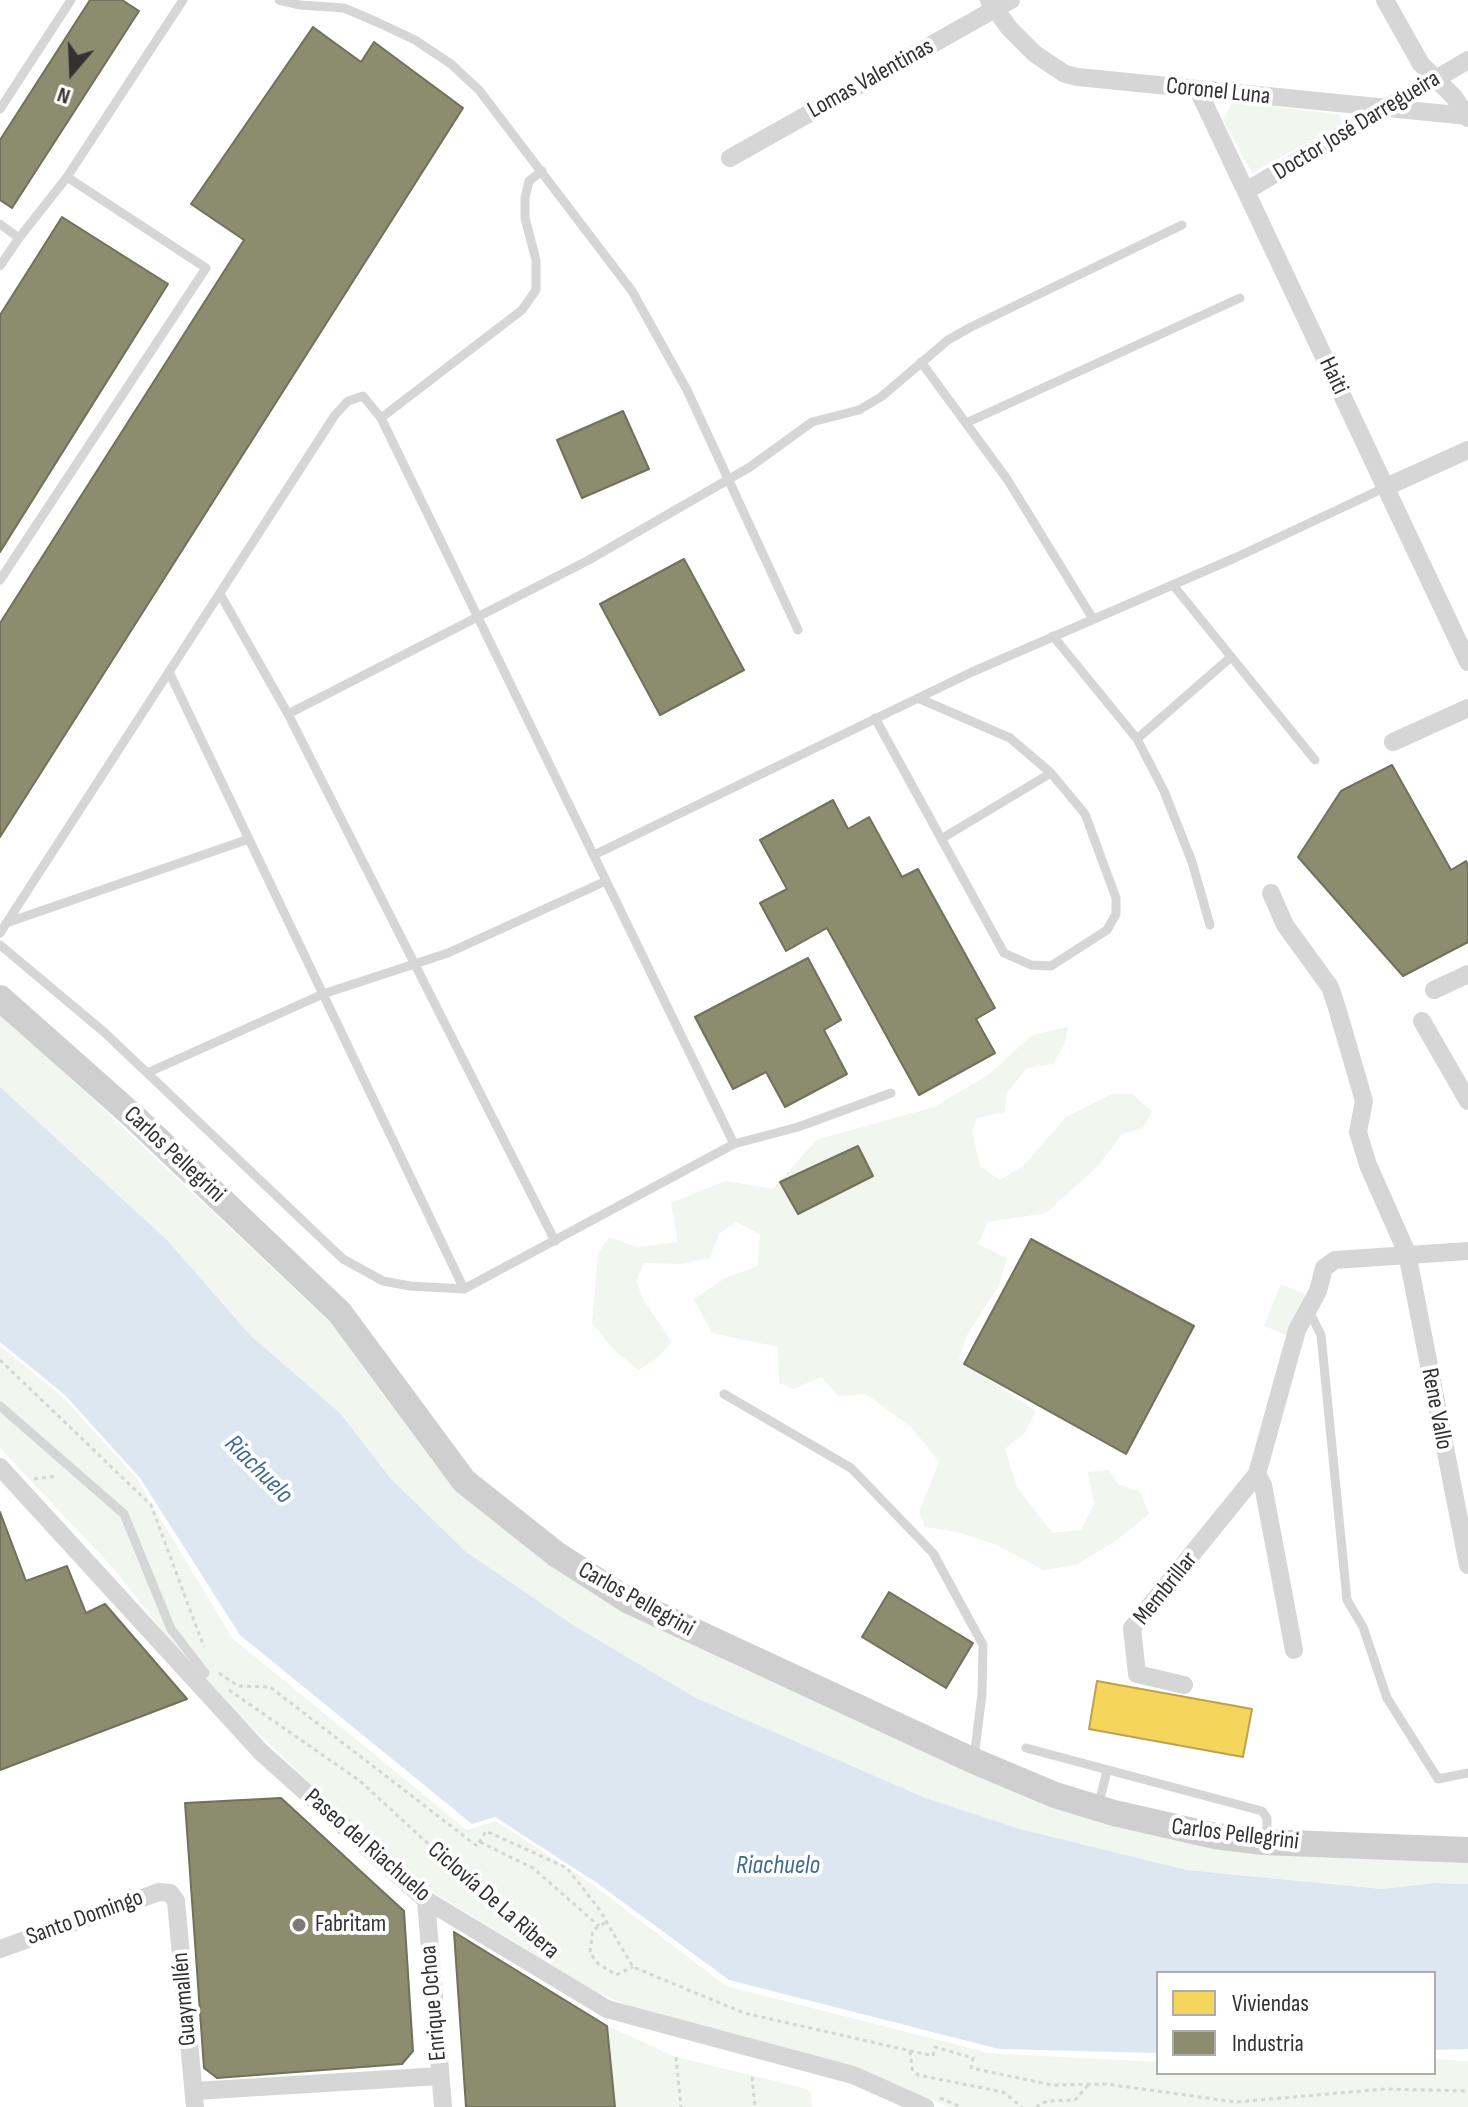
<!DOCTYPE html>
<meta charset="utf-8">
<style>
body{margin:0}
#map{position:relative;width:1468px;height:2107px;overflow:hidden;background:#fff;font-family:"Sofia Sans Condensed",sans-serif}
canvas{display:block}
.legend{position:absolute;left:1156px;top:1971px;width:280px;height:104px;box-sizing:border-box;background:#fff;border:2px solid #adadad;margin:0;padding:10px 14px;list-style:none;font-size:24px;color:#323232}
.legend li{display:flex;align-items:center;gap:16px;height:40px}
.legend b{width:40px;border:2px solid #adadad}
.north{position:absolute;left:32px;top:32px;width:80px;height:80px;-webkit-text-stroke:6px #fff;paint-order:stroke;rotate:199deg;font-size:22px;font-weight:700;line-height:32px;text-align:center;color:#323232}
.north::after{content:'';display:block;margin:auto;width:28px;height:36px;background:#323232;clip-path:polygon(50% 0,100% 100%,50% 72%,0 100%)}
</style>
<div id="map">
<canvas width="1468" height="2107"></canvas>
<ul class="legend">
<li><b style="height:22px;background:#f6d55c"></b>Viviendas</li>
<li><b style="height:22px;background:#8c8c6e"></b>Industria</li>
</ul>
<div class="north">N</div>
</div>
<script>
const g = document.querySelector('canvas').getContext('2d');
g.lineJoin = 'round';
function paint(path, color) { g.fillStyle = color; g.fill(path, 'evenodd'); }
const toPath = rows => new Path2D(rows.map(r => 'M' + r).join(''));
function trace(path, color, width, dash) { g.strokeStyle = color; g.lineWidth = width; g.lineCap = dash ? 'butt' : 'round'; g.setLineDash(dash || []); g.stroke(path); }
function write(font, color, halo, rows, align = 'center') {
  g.font = font + ' "Sofia Sans Condensed",sans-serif'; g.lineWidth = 8; g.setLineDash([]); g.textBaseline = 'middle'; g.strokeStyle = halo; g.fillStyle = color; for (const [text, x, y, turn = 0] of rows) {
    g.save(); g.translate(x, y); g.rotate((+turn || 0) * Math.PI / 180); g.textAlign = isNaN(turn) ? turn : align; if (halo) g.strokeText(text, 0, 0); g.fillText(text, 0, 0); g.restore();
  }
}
paint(toPath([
 [1243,102,1340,115,1343,123,1252,173,1223,120,1232,103],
 [0,1012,333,1325,456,1490,577,1580,737,1666,1005,1780,1121,1822,1468,1859,1468,1884,1434,1883,1382,1889,1187,1870,1020,1829,923,1797,696,1698,573,1625,465,1551,391,1479,340,1413,250,1335,167,1240,0,1087],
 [1068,1027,1064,1045,1053,1064,1027,1068,1006,1094,1005,1112,977,1118,972,1131,980,1166,1000,1180,1024,1165,1066,1117,1112,1094,1132,1094,1152,1111,1144,1127,1122,1134,1098,1166,1046,1213,988,1222,978,1244,1007,1258,999,1285,966,1337,959,1360,1036,1411,1025,1433,1005,1449,1017,1487,1052,1533,1081,1530,1094,1504,1088,1472,1109,1470,1118,1484,1140,1492,1149,1514,1117,1540,1076,1565,1043,1570,997,1545,958,1532,925,1527,919,1512,939,1462,911,1427,866,1394,838,1396,822,1377,793,1389,779,1383,778,1347,712,1333,694,1299,725,1278,758,1266,760,1234,736,1222,719,1234,710,1258,680,1264,644,1263,636,1281,644,1301,672,1342,657,1358,639,1370,615,1351,592,1323,598,1254,609,1237,637,1247,678,1242,671,1203,725,1181,773,1189,816,1140,934,1107,988,1075,1032,1035],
 [1281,1284,1306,1295,1288,1336,1264,1326],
 [0,1346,63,1397,137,1479,232,1638,467,1830,496,1821,592,1884,726,1986,989,2053,1158,2062,1158,2073,1434,2073,1434,2059,1468,2061,1468,2107,950,2107,881,2078,658,2017,598,1993,426,1888,378,1848,196,1674,115,1570,0,1448],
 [607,2026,676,2057,807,2089,811,2093,812,2107,615,2107]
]), '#f1f6ee');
paint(toPath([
 [0,1087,167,1240,250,1335,340,1413,391,1479,465,1551,573,1625,696,1698,923,1797,1020,1829,1187,1870,1382,1889,1434,1883,1468,1884,1468,2049,1434,2050,1434,1973,1158,1973,1158,2053,999,2049,729,1980,597,1883,495,1817,472,1824,240,1635,140,1478,65,1395,0,1342]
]), '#dce7f2');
const homes = toPath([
 [1097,1681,1252,1709,1243,1757,1089,1729,1097,1681]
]);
paint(homes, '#f6d55c');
trace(homes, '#bba44f', 2);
const industry = toPath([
 [90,0,122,0,139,11,12,208,0,200,0,140,90,0],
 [313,27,361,62,374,42,463,108,0,837,0,623,244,240,191,204,313,27],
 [62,217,168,284,0,552,0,315,62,217],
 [623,411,649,469,582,498,557,440,623,411],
 [684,559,744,670,660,715,600,604,684,559],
 [1392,765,1451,870,1466,861,1468,866,1468,942,1403,976,1298,857,1341,791,1392,765],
 [833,800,848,829,869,817,902,877,918,869,995,1008,976,1019,995,1053,919,1095,827,928,786,951,760,903,787,889,760,840,833,800],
 [808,958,841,1020,824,1030,847,1074,785,1107,766,1072,733,1089,695,1017,808,958],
 [858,1146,873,1176,798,1214,780,1182,858,1146],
 [1031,1239,1194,1326,1126,1454,964,1364,1031,1239],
 [0,1512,26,1581,67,1566,86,1613,105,1604,187,1699,0,1770,0,1512],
 [889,1592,973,1643,946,1688,862,1637,889,1592],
 [281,1798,404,1911,413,2051,402,2064,217,2078,204,2068,185,1803,281,1798],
 [454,1932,607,2026,615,2107,466,2107,454,1932]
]);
paint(industry, '#8c8c6e');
trace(industry, '#71715c', 2);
trace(toPath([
 [0,1360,151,1505,204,1647],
 [34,1479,58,1476],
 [219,1673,238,1686,270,1687,477,1846,486,1831,567,1868,599,1909,633,1967,744,2013,933,2056,935,2047,973,2058,971,2068,1052,2085,1106,2084,1236,2102,1385,2089,1468,2091],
 [229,1690,360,1781,537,1944],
 [480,1842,533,1868,599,1926],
 [605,1923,593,1930,590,1952,596,1962,616,1975,633,1967],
 [910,2051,912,2069,918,2075,1003,2092,1022,2107],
 [676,2057,681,2107],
 [752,2077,755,2107],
 [940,2098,961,2107],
 [1036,2107,1047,2101,1075,2100,1089,2084]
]), '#d6d6d6', 3, [4, 4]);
trace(toPath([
 [279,0,300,5,344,8,377,22,415,40,451,64,479,90,632,291,687,390,798,630],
 [0,109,71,0],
 [0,224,19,238,0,266],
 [19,238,67,177,183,0],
 [921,362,1007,479,1093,619],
 [381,418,522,310,536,290,536,260,525,218,525,198,529,181,542,171],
 [966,423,1240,298],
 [0,580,206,268,67,177],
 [1173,585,1315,760],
 [220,594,288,714,555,1241],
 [1053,636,1137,739,1164,791,1192,862,1210,925],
 [170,674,464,1289],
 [288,714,587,561,750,467,812,422,859,410,881,397,948,340,971,327,1182,225],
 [875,718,1004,953,1031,965,1051,966,1107,930,1116,914,1116,898,1085,814,1051,773,1010,738,918,698],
 [1137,739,1231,657],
 [941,839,1051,773],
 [594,855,972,672,1237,557,1386,487],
 [6,923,249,839],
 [0,933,335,415,348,401,363,396,381,418,734,1144],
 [0,945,104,1032,343,1259,383,1281,410,1286,464,1289,734,1144,798,1127,891,1093],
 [147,1073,323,994,448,953,606,881],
 [1308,1309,1321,1335,1347,1600,1363,1627,1387,1698,1438,1779,1468,1773],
 [724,1394,851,1468,933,1553,983,1645,982,1694,974,1758],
 [0,1406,124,1514,171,1629,205,1673,194,1681],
 [1026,1748,1262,1811,1267,1818,1267,1838],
 [1098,1807,1107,1771]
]), '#d6d6d6', 9);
trace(toPath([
 [989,0,1009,28,1035,54,1065,74,1078,77,1468,116],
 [1385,0,1421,64,1454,97,1468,118],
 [1198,90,1468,662],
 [730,158,1011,0],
 [1246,191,1468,60],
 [1386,487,1468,450],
 [1393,742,1468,708],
 [1271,893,1285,925,1330,987,1337,1008,1364,1101,1358,1132,1368,1165,1407,1253,1468,1565],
 [1434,990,1468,974],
 [1422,1021,1468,1101],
 [0,1467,261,1752,426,1900,607,2009,853,2075,925,2107],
 [1257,1474,1263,1485,1294,1650],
 [1184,1685,1137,1674,1132,1628,1257,1474,1297,1330,1318,1291,1324,1268,1335,1260,1468,1251],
 [426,1900,443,2107],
 [0,1949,159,1892,170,1893,176,1901,195,2107],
 [194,2091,440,2076]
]), '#d6d6d6', 18);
trace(toPath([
 [0,998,133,1116,340,1313,464,1481,556,1554,629,1601,974,1761,1055,1795,1114,1813,1215,1836,1263,1842,1468,1850]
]), '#cfcfcf', 26);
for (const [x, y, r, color] of [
 [299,1925,8,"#7a7a7a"]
]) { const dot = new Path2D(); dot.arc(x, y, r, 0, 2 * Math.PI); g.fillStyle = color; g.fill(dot); trace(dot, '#fff', 3); }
write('24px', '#323232', '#fff', [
 ["Lomas Valentinas",871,79,-29],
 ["Coronel Luna",1218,92,6],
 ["Doctor José Darregueira",1357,126,-31],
 ["Haiti",1333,376,65],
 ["Carlos Pellegrini",174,1155,43],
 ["Rene Vallo",1436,1409,79],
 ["Membrillar",1166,1589,-51],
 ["Carlos Pellegrini",636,1600,29],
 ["Carlos Pellegrini",1235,1835,7],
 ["Paseo del Riachuelo",367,1846,41],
 ["Ciclovía De La Ribera",493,1901,41],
 ["Santo Domingo",85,1918,-20],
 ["Guaymallén",185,1999,-95],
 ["Enrique Ochoa",434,2003,-95]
]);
write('24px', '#323232', '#fff', [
 ["Fabritam",315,1925]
], 'left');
write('italic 26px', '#406994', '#fff', [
 ["Riachuelo",258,1470,45],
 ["Riachuelo",778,1866]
]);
</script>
